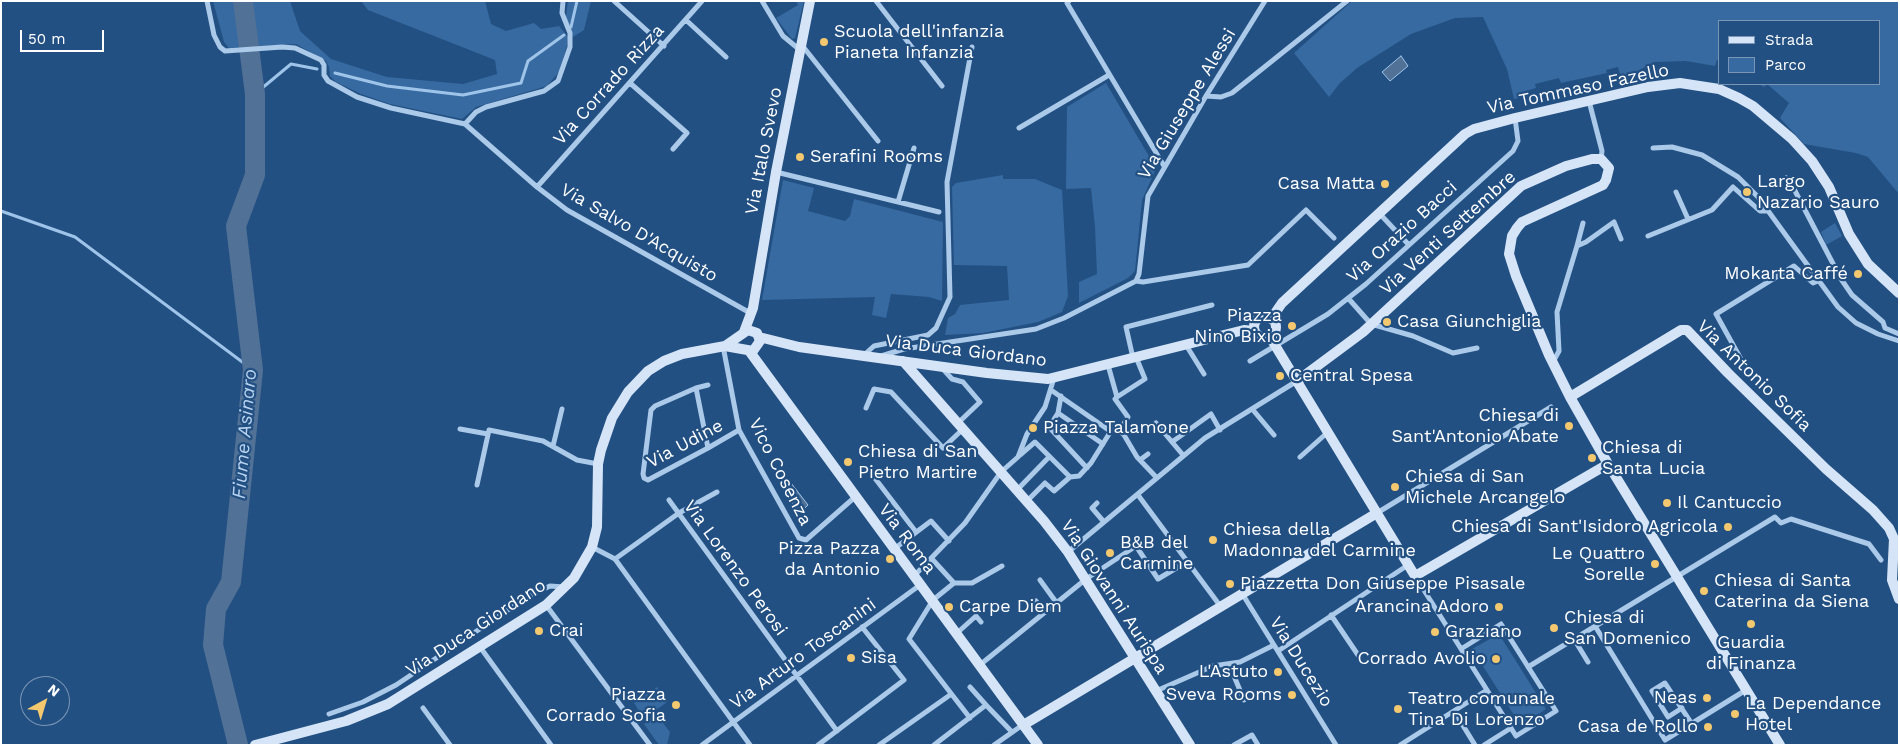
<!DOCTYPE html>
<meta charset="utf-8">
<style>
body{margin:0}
#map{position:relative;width:1900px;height:746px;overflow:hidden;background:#235083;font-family:"Work Sans",sans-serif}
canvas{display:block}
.frame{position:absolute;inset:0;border:2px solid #fff;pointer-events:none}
.legend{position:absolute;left:1718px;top:20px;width:162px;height:65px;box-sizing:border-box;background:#235083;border:1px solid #7b96b5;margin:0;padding:6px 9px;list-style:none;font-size:15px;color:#fff}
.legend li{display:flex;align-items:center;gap:10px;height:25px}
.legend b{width:25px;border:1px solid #7b96b5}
.north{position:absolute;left:20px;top:676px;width:50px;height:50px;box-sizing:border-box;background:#235083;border:1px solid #7b96b5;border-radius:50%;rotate:39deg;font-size:14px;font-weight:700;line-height:20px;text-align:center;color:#fff}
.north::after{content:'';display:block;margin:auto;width:18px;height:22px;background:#f3c86e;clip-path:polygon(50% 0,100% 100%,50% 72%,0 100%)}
.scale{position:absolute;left:20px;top:30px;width:84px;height:22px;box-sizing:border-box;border:2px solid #fff;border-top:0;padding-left:6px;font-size:15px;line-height:18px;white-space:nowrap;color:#fff;-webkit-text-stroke:4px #235083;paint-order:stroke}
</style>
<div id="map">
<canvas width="1900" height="746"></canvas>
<div class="frame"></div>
<ul class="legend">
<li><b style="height:6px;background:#d5e5f7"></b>Strada</li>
<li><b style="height:14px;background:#376aa0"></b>Parco</li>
</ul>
<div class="north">N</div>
<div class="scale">50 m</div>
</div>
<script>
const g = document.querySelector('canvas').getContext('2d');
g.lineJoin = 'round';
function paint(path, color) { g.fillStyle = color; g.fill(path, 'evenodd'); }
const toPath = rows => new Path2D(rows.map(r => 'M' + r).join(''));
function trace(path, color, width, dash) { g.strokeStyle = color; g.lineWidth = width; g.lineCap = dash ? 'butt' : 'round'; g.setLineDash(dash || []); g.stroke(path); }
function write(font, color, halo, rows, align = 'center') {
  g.font = font + ' "Work Sans",sans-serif'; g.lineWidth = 4.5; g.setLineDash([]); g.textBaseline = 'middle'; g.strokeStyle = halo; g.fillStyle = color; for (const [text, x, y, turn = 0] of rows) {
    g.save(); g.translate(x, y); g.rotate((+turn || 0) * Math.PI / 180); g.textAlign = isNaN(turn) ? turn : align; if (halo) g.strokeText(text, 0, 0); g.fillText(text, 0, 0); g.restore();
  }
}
paint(toPath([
 [213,1,290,1,300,31,331,59,387,77,463,84,497,74,495,60,368,10,361,1,485,1,491,24,506,31,534,23,541,29,559,26,568,37,567,46,559,72,547,86,476,107,462,119,390,104,361,94,336,82,330,76,329,67,326,61,296,44,229,48,224,42],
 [568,1,591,1,584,30,573,37,566,17],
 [796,1,804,1,795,38,792,39,776,18,798,5],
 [1352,1,1899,1,1899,194,1868,157,1856,153,1804,144,1780,118,1789,103,1767,84,1764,87,1759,84,1879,84,1879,21,1719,21,1719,60,1717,60,1715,66,1686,61,1654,62,1625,78,1620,74,1618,67,1606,70,1607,73,1561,83,1559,78,1535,84,1536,88,1526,91,1528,96,1514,99,1507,69,1483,17,1455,18,1411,34,1357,68,1340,83,1329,97,1294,53],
 [1106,83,1153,163,1155,171,1142,200,1135,271,1128,278,1079,303,1079,282,1097,274,1095,227,1091,188,1066,189,1067,107],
 [1003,175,1003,179,1035,179,1062,190,1068,296,1062,312,1038,322,983,333,945,335,948,318,955,314,960,305,1009,300,1007,266,954,265,952,187,956,183],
 [783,180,814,188,808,211,845,221,850,216,854,199,943,222,942,301,929,297,891,294,886,318,872,315,875,297,762,300],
 [1835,223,1842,236,1826,245,1821,232],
 [1499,634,1546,709,1521,726,1472,649],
 [657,687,667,702,641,721,635,711,638,709,634,703],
 [656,714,670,732,667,745,659,745,644,724]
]), '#376aa0');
const water = toPath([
 [1401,56,1408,66,1390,81,1382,72,1401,56],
 [791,483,808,505,802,511,797,509,784,493,784,488,791,483]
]);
paint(water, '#517196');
trace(water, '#9fc4e9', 1);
trace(toPath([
 [571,27,577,1],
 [335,73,387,86,463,95,521,83,528,61,564,35],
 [255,94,291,64,317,69],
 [1,211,75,237,253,370]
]), '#9fc4e9', 3);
trace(toPath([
 [238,745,213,645,216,609,231,582,253,370,236,226,255,175,255,94,243,1]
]), '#517196', 20);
trace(toPath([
 [207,1,214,35,220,47,225,51,282,47,295,48,321,60,324,65,324,75,328,81,357,97,391,108,465,124,537,187,567,210,752,314],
 [614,1,664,46],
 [762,1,783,36,800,50],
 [876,1,942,86],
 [1069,1,1067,3,1164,166],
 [686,20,726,57],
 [801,44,878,141],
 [630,83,687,133,673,149],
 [1206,96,1221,97,1232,93,1347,1],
 [1589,101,1602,151,1601,159],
 [465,124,476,112,486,107,544,91,558,81,570,47,570,33,562,13,563,1],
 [1019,128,1109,75],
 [1653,148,1672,147,1702,155,1738,177,1758,197,1838,307,1856,323,1878,334,1899,341],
 [776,172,939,212],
 [1786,178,1794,189,1841,279,1852,295,1883,322,1885,328,1899,334],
 [537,187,702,1],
 [1676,192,1688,219],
 [898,202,914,148],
 [1379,213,1409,245],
 [1648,236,1712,210,1733,187,1760,211,1767,211],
 [1577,246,1583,223],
 [1136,281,1143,282,1248,265,1306,210,1334,238],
 [1348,298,1371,324,1413,336,1453,353,1477,348],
 [1186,345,1204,374],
 [723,346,739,430,799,538,806,540,855,497],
 [864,355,874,346,928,335,936,328,950,297,947,182,972,47],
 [881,356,904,349,1036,329,1064,318,1136,281,1139,274,1148,196,1206,96,1265,1],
 [1133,358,1126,327,1212,305],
 [1250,361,1328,314,1366,284,1513,151,1518,141,1515,118],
 [1742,361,1716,314,1794,266,1813,283,1818,281],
 [1553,362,1559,351,1557,312,1577,246,1586,242,1614,222,1621,239],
 [1108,365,1117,397,1115,399,1128,417,1120,430],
 [943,369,952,379,963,382,980,402,958,423],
 [696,388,708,385],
 [1051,390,1110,431],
 [1061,396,1058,413,1049,427,1087,468],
 [1117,397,1145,379,1136,357],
 [866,408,874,389,891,392,943,448,963,429],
 [1253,410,1274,435],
 [1058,413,1103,444],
 [1156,423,1183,455],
 [460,429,488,434],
 [1172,442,1211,414,1220,430],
 [553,446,562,409],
 [708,448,696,388,655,406,651,410,643,474,644,478,648,480,708,448,739,430],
 [1020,455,1035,442,1070,477],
 [1300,457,1328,432],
 [1140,460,1148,454],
 [874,477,916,532],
 [477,485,489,430,543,441,577,460,598,464],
 [1017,490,1049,457],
 [1138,495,1221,607],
 [669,500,837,731],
 [1027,501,1045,483,1054,491,1070,477,1079,476,1091,463,1114,426,1124,435,1137,457,1157,478],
 [1097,503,1092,508,1104,522],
 [1377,513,1551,407],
 [592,547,615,559,750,745],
 [894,549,931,521,949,541],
 [1068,552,1205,438,1297,381],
 [615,559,679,513,717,492],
 [932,559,954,583,933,600,909,639,970,718],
 [914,576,965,523,1001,472,1018,457,1027,434,1045,407,1054,378],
 [1415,576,1516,736,1556,711,1501,624,1461,649],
 [1040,580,1056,602],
 [954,583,972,583,1002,566],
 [1243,595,1336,745],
 [1036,601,1045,612],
 [546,605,650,745],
 [1331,615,1358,655],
 [1595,626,1665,740,1746,690],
 [957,633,976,616,981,622],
 [1574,639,1588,662],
 [480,647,551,745],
 [1278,651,1408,565],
 [981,664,1086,579,1136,546,1158,579,1188,561],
 [1229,664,1244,700],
 [1528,667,1775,517,1781,523,1791,519,1869,544,1881,560],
 [970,687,986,705],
 [1156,691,1213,666,1240,662,1274,645],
 [423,708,450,745],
 [1682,708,1668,717,1652,691,1665,683,1692,724],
 [1454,711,1475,745],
 [329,714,363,702,396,685,529,596,550,586,564,587],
 [702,745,920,585],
 [818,745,904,680,862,627],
 [879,745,950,695],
 [934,745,986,705,1012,732],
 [994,745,1024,724],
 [1234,745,1252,735,1258,745],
 [1400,745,1487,690],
 [1484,745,1511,728]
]), '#abc9e8', 5);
trace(toPath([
 '1254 327a11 11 0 1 1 22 0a11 11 0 1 1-22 0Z',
 [1271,319,1282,303,1465,134,1474,129,1515,118,1648,87,1680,83,1719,89,1739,98,1753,106,1792,139,1812,161,1829,187,1849,234,1868,264,1899,293],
 [744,332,753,308,776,172,810,1],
 [759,337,799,347,987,373,1048,379,1244,330,1254,331],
 [1270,337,1415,576,1608,464],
 [725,346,753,351,760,341,757,333],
 [750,352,1038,745],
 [903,361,1044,521,1068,552,1190,745],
 [1297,381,1363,332,1521,186,1566,166,1592,159,1601,159,1609,168,1606,180,1603,185,1522,222,1517,228,1512,236,1509,254,1516,276,1549,355,1570,397,1608,464,1780,745],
 [1570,397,1681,330,1687,330,1728,373,1826,469,1873,510,1889,528,1894,539,1892,580,1899,599],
 [1025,724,1377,513],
 [255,745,346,721,388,704,546,605,574,578,592,547,597,527,598,464,601,450,612,418,628,392,648,371,664,361,682,354,725,346,748,330,757,333]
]), '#d5e5f7', 10);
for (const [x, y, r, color] of [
 [824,42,5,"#f3c86e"],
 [800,157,5,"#f3c86e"],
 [1385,184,5,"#f3c86e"],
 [1747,192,5,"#f3c86e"],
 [1858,274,5,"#f3c86e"],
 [1387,322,5,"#f3c86e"],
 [1292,326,5,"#f3c86e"],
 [1280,376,5,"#f3c86e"],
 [1569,426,5,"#f3c86e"],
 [1033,428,5,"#f3c86e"],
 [1592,458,5,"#f3c86e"],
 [848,462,5,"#f3c86e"],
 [1395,487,5,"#f3c86e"],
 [1667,503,5,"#f3c86e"],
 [1728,527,5,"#f3c86e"],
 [1213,540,5,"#f3c86e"],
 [1110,553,5,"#f3c86e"],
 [890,559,5,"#f3c86e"],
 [1655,564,5,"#f3c86e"],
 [1230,584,5,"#f3c86e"],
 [1704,591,5,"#f3c86e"],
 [949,607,5,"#f3c86e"],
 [1499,607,5,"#f3c86e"],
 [1751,624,5,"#f3c86e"],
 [1554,628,5,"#f3c86e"],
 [539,631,5,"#f3c86e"],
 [1435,632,5,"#f3c86e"],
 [851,658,5,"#f3c86e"],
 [1496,659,5,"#f3c86e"],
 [1278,672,5,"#f3c86e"],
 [1292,695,5,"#f3c86e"],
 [1707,698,5,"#f3c86e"],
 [676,705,5,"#f3c86e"],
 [1398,709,5,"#f3c86e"],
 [1735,714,5,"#f3c86e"],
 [1708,727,5,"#f3c86e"]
]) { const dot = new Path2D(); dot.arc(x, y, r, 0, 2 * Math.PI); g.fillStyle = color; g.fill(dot); trace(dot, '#235083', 2); }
write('18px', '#fff', '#235083', [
 ["Scuola dell'infanzia",834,32],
 ["Pianeta Infanzia",834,53],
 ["Serafini Rooms",810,157],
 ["Largo",1757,182],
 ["Nazario Sauro",1757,203],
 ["Casa Matta",1375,184,"right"],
 ["Mokarta Caffé",1848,274,"right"],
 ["Piazza",1282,316,"right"],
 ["Nino Bixio",1282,337,"right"],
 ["Casa Giunchiglia",1397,322],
 ["Central Spesa",1290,376],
 ["Chiesa di",1559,416,"right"],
 ["Sant'Antonio Abate",1559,437,"right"],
 ["Piazza Talamone",1043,428],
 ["Chiesa di",1602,448],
 ["Santa Lucia",1602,469],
 ["Chiesa di San",858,452],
 ["Pietro Martire",858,473],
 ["Chiesa di San",1405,477],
 ["Michele Arcangelo",1405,498],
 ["Il Cantuccio",1677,503],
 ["Chiesa di Sant'Isidoro Agricola",1718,527,"right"],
 ["Chiesa della",1223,530],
 ["Madonna del Carmine",1223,551],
 ["B&B del",1120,543],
 ["Carmine",1120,564],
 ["Pizza Pazza",880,549,"right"],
 ["da Antonio",880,570,"right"],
 ["Le Quattro",1645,554,"right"],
 ["Sorelle",1645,575,"right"],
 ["Chiesa di Santa",1714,581],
 ["Caterina da Siena",1714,602],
 ["Piazzetta Don Giuseppe Pisasale",1240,584],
 ["Carpe Diem",959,607],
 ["Arancina Adoro",1489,607,"right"],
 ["Chiesa di",1564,618],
 ["San Domenico",1564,639],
 ["Crai",549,631],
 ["Graziano",1445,632],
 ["Guardia",1751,643,"center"],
 ["di Finanza",1751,664,"center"],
 ["Sisa",861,658],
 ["Corrado Avolio",1486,659,"right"],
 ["L'Astuto",1268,672,"right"],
 ["Piazza",666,695,"right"],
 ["Corrado Sofia",666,716,"right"],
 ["Sveva Rooms",1282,695,"right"],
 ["Neas",1697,698,"right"],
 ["Teatro comunale",1408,699],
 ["Tina Di Lorenzo",1408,720],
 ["La Dependance",1745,704],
 ["Hotel",1745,725],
 ["Casa de Rollo",1698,727,"right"]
], 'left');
write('18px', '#fff', '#235083', [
 ["Via Corrado Rizza",609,85,-48],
 ["Via Tommaso Fazello",1578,89,-12],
 ["Via Giuseppe Alessi",1187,104,-59],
 ["Via Italo Svevo",764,151,-79],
 ["Via Orazio Bacci",1402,232,-42],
 ["Via Salvo D'Acquisto",639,233,30],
 ["Via Venti Settembre",1448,233,-42],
 ["Via Duca Giordano",966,351,7],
 ["Via Antonio Sofia",1754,376,44],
 ["Via Udine",685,444,-28],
 ["Vico Cosenza",780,472,63],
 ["Via Roma",907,539,53],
 ["Via Lorenzo Perosi",735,568,54],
 ["Via Giovanni Aurispa",1114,597,57],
 ["Via Duca Giordano",476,628,-33],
 ["Via Arturo Toscanini",803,654,-36],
 ["Via Ducezio",1301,662,58]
]);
write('italic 19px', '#b7d2ef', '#235083', [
 ["Fiume Asinaro",245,434,-85]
]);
</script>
